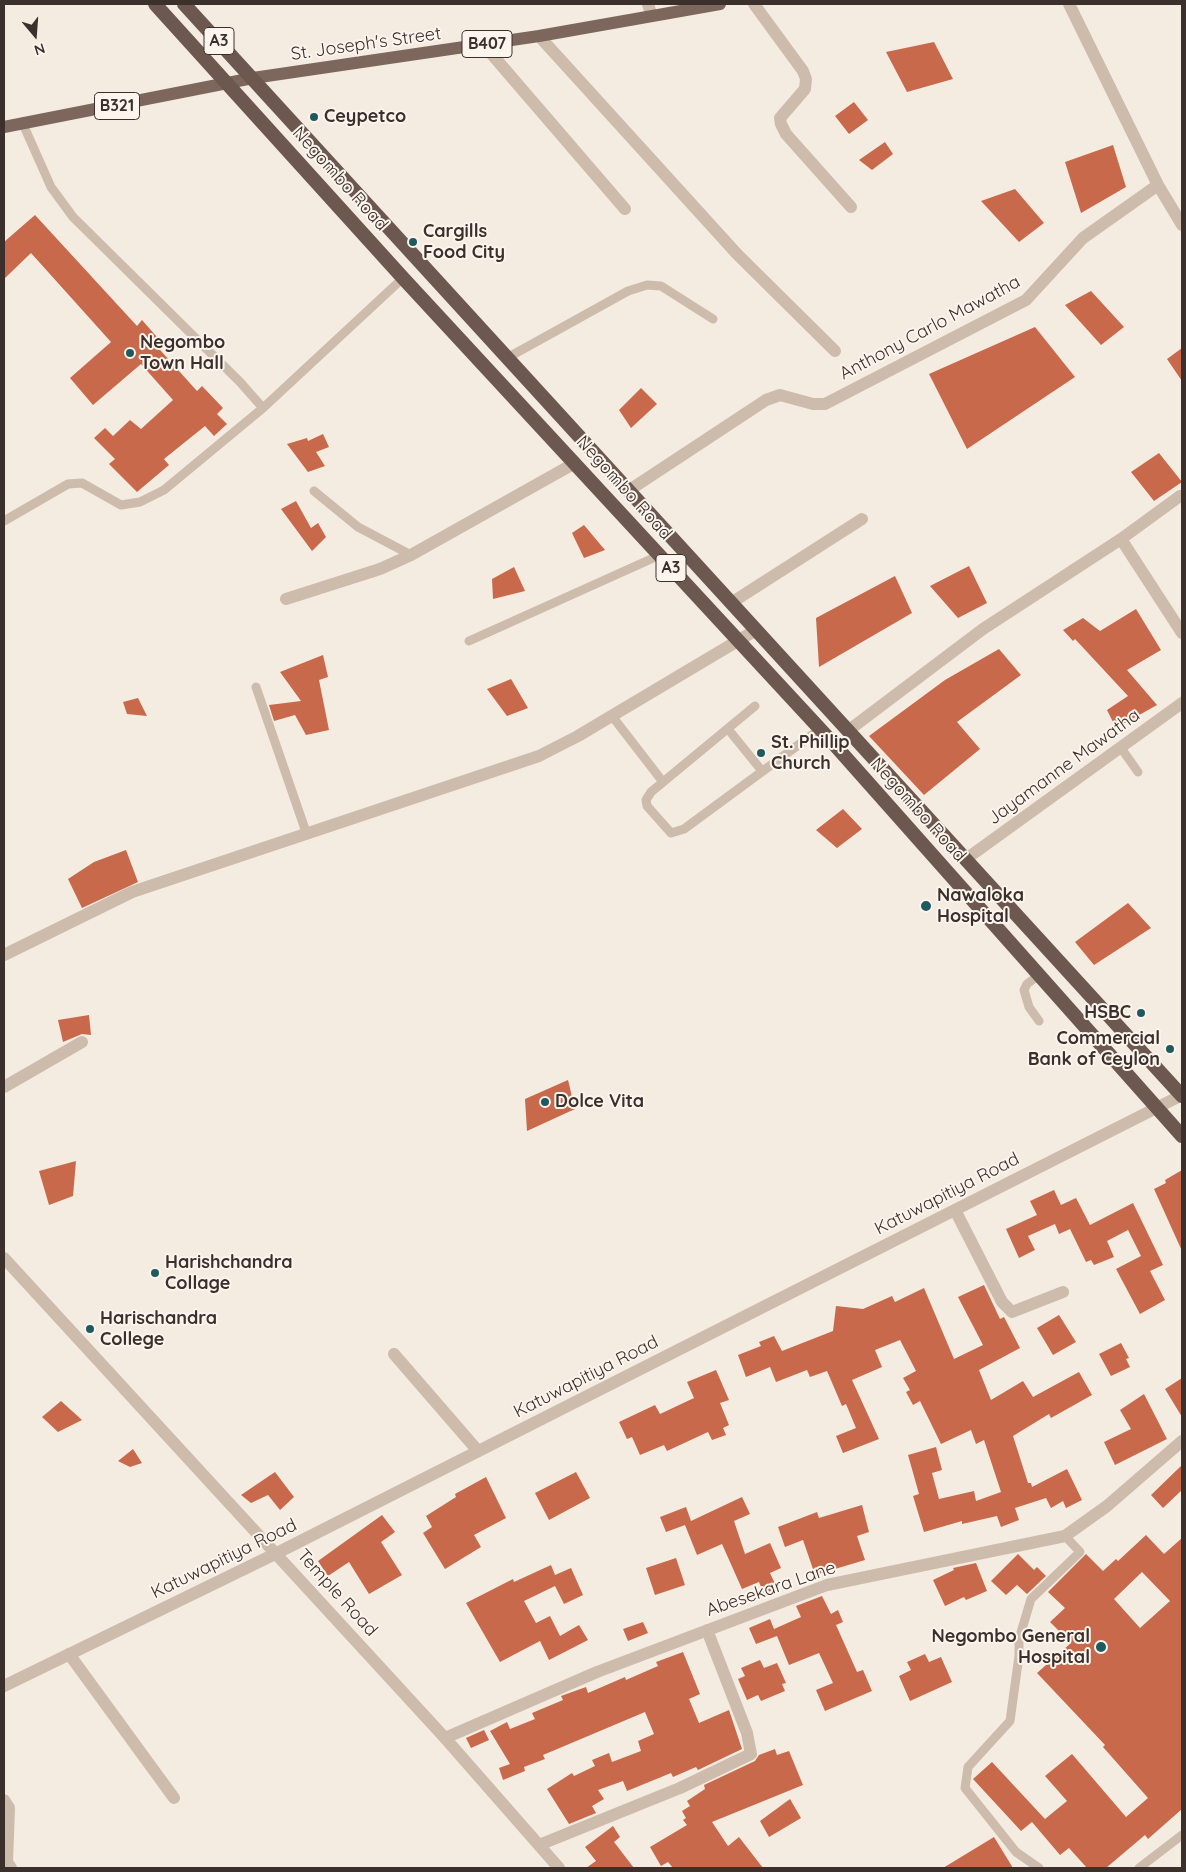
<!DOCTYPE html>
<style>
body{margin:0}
#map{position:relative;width:1186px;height:1872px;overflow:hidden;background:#f4ebe1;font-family:Quicksand,sans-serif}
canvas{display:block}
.frame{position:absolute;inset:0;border:5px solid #3b302b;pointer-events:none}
.north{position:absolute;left:10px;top:10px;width:50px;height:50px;-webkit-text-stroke:4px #fbf5ee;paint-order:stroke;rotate:162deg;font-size:14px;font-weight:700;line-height:20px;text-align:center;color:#3b302b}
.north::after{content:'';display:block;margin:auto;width:18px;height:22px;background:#3b302b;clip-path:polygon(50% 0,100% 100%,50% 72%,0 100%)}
</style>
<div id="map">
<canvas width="1186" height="1872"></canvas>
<div class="frame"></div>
<div class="north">N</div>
</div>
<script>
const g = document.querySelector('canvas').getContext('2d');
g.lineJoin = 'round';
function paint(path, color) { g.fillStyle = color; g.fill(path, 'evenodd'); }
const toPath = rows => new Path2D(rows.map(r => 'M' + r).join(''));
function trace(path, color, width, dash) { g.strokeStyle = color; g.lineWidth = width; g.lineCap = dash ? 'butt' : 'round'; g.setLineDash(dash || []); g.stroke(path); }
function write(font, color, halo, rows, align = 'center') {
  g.font = font + ' Quicksand,sans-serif'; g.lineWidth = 4; g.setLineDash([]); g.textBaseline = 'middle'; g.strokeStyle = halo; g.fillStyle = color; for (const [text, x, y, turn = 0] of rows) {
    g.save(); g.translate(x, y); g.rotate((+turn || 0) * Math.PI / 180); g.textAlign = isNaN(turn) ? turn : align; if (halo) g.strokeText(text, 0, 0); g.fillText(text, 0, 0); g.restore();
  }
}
paint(toPath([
 [934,42,953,79,907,92,886,52],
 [854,102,868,120,849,134,835,116],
 [885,142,893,154,872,170,859,160],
 [1113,145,1126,187,1081,213,1065,162],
 [1015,189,1044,223,1019,242,981,201],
 [35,215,137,326,142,320,157,337,152,341,197,391,202,386,223,408,217,414,227,424,214,436,205,426,164,459,169,465,137,492,109,464,115,459,94,438,105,428,113,436,130,420,141,429,173,400,141,364,93,405,70,378,111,342,31,253,4,279,4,242],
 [1091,291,1124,327,1101,345,1065,305],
 [1035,327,1075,377,967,449,929,374],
 [1182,348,1182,381,1167,359],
 [641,388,657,404,631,428,619,410],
 [323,434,329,447,316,452,325,466,308,472,287,444,307,438,308,441],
 [1159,453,1182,482,1154,501,1131,472],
 [296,501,311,528,318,523,326,537,312,551,281,509],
 [584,525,605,550,584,558,572,533],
 [969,566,987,603,958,618,930,586],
 [514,567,525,591,493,599,492,579],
 [895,576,912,613,819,667,816,618],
 [1136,609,1161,650,1127,670,1157,705,1116,728,1107,710,1128,696,1075,639,1073,641,1063,630,1083,618,1100,631],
 [999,649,1021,675,957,722,980,749,924,795,869,736,945,680],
 [323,655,328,677,319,680,329,730,306,735,295,715,274,721,269,705,301,701,280,672],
 [511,679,528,708,507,716,487,689],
 [138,698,147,716,127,714,123,702],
 [843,809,862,829,837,848,816,830],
 [126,850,138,882,82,908,68,879,94,862],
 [1128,903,1151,928,1094,965,1075,942],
 [89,1015,91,1035,82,1034,63,1042,58,1020],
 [568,1080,575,1109,527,1131,525,1099],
 [76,1161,73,1196,49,1205,39,1171],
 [1182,1170,1182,1251,1154,1189,1166,1183,1165,1180],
 [1054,1190,1061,1205,1076,1198,1090,1225,1133,1203,1163,1265,1150,1271,1165,1300,1140,1314,1116,1269,1141,1256,1128,1230,1107,1241,1114,1257,1094,1265,1091,1260,1086,1262,1070,1229,1059,1234,1055,1224,1028,1236,1035,1250,1019,1258,1006,1229,1037,1215,1030,1201],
 [984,1285,1000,1319,1004,1317,1020,1348,979,1370,991,1400,1023,1381,1033,1397,1079,1372,1092,1395,1051,1418,1049,1414,1013,1436,1028,1483,1031,1483,1032,1487,1067,1469,1082,1500,1066,1508,1063,1501,1051,1508,1046,1498,1015,1508,1019,1520,1001,1527,997,1516,962,1524,962,1521,924,1532,913,1496,919,1494,908,1455,936,1447,942,1470,932,1473,939,1499,974,1491,976,1501,1001,1492,984,1440,976,1444,971,1430,941,1444,920,1401,913,1405,906,1392,910,1390,903,1378,916,1371,900,1340,875,1350,882,1367,852,1380,879,1439,843,1453,836,1436,856,1428,846,1404,842,1406,827,1371,810,1377,807,1370,776,1382,770,1367,746,1377,738,1355,761,1346,759,1342,774,1336,782,1351,833,1331,836,1306,863,1309,892,1296,895,1302,924,1288,954,1359,983,1345,958,1297],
 [1059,1315,1076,1342,1053,1355,1037,1328],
 [1121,1343,1129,1358,1126,1359,1130,1367,1111,1376,1099,1354],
 [716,1370,729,1400,720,1403,729,1425,723,1428,726,1435,712,1440,708,1432,667,1451,664,1445,640,1455,632,1437,627,1439,619,1422,655,1405,660,1414,694,1398,687,1382],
 [1182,1378,1182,1417,1165,1389],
 [1144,1394,1167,1439,1115,1465,1104,1442,1131,1429,1120,1410],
 [61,1401,82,1420,58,1432,42,1417],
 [133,1449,142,1463,130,1467,118,1461],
 [1182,1465,1182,1490,1163,1508,1151,1495],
 [275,1472,294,1497,280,1510,268,1495,251,1503,241,1495],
 [576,1472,590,1498,549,1520,535,1493],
 [486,1477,506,1518,474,1535,481,1547,445,1569,423,1533,432,1527,426,1516,456,1497,455,1494],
 [742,1497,750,1514,734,1521,745,1554,770,1543,781,1568,770,1573,777,1588,764,1594,759,1582,742,1589,722,1544,697,1555,685,1525,666,1532,660,1517,686,1507,691,1521],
 [862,1505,869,1532,857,1536,865,1560,815,1575,803,1540,785,1547,778,1527,817,1512,819,1518],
 [382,1515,395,1532,381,1542,402,1575,369,1594,349,1562,328,1576,318,1561],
 [1146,1535,1164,1554,1182,1538,1182,1809,1148,1839,1145,1835,1106,1868,1087,1868,1069,1848,1060,1855,1032,1822,1021,1831,973,1779,992,1762,1045,1819,1067,1801,1045,1776,1072,1754,1126,1817,1148,1798,1103,1747,1105,1745,1037,1673,1071,1643,1050,1622,1065,1608,1048,1592,1086,1554,1103,1571,1116,1559,1118,1561],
 [1142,1572,1170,1601,1140,1628,1114,1599],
 [1018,1554,1034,1570,1037,1567,1046,1576,1027,1594,1017,1585,1006,1595,991,1581],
 [676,1558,685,1585,655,1595,646,1568],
 [976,1563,987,1591,966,1600,964,1597,945,1606,933,1580,954,1570,953,1568],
 [551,1565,555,1575,571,1568,583,1595,564,1604,555,1586,524,1601,536,1623,550,1616,560,1636,579,1625,588,1640,549,1660,540,1641,500,1662,466,1603,513,1579,514,1582],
 [822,1596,831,1614,838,1610,843,1622,836,1625,857,1672,863,1670,872,1691,825,1711,816,1690,833,1683,819,1653,789,1665,777,1636,756,1644,749,1628,770,1619,774,1629,801,1617,796,1606],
 [643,1622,648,1633,628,1641,623,1629],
 [683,1652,700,1694,689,1699,699,1723,729,1710,742,1749,698,1770,696,1767,673,1777,671,1773,627,1791,623,1781,598,1790,604,1799,592,1806,596,1813,569,1824,547,1789,572,1773,574,1776,595,1766,592,1760,609,1753,612,1762,641,1751,638,1741,654,1734,645,1712,543,1755,545,1759,524,1767,525,1771,503,1780,499,1768,510,1764,490,1731,507,1722,510,1729,535,1719,532,1713,563,1700,561,1696,586,1687,588,1693,625,1677,626,1680,658,1666,656,1662],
 [925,1654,929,1662,941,1657,952,1682,910,1701,899,1676,911,1670,907,1662],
 [760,1660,764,1668,777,1663,786,1683,782,1684,785,1691,761,1701,758,1695,747,1700,738,1679,745,1676,741,1668],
 [484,1730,489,1740,471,1748,466,1738],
 [775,1749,777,1755,789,1751,803,1785,712,1822,728,1846,739,1837,763,1868,673,1868,668,1862,661,1866,650,1847,687,1825,683,1820,686,1818,682,1811,690,1806,687,1801,705,1789,704,1785,755,1761,759,1755],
 [790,1799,801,1818,769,1837,760,1821],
 [613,1826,620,1837,614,1842,634,1868,586,1868,596,1861,585,1847],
 [994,1837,1013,1868,943,1868]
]), '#c8694b');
trace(toPath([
 [23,124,51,187,73,217,240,382,263,408,403,278],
 [507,358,628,291,647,285,661,286,713,319],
 [314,491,358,527,411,555],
 [4,521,68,484,82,483,121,505,140,502,164,490,263,408],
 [469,641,660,555],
 [256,687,306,832],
 [755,706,651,792,646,800,647,806,671,833,684,829,820,729],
 [612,716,663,782],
 [728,729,762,771],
 [1121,748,1138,772],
 [1039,975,1027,984,1024,990,1029,1007,1039,1021],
 [1039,1868,1016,1852,965,1788,968,1767,1010,1721,1019,1656,1019,1639,1031,1599,1080,1552,1065,1536],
 [1139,1868,1182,1835]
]), '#cdbbac', 9);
trace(toPath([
 [648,4,651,14],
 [754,4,803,71,806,79,805,89,780,118,781,124,786,134,851,207],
 [1069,4,1158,185,1182,225],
 [539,36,737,254,835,351],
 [483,44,625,209],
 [628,491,766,400,780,395,813,404,825,404,1026,300,1083,238,1158,185],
 [1121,539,1182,633],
 [286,599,380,569,411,555,575,463],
 [731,603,862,519],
 [849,730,983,629,1121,539,1180,496],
 [966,859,1182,703],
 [4,955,132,892,539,756,578,736,756,630],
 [4,1087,82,1042],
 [955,1210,1002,1302,1012,1312,1063,1292],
 [394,1354,478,1451],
 [69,1654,174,1798],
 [445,1738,597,1672,827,1585,1065,1536,1107,1506,1182,1441],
 [4,1800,9,1808,7,1862,11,1868],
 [539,1845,680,1788,751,1754,747,1733,707,1630]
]), '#cdbbac', 12);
trace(toPath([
 [4,1258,445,1738,559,1868],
 [4,1686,277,1553,1182,1095]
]), '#cdbbac', 12);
trace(toPath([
 [4,127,253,78,539,36,720,4]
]), '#7d675c', 12);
trace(toPath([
 [155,4,403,278,833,743,1182,1136],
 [184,4,1182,1096]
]), '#6c584f', 14);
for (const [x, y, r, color] of [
 [314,117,5,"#1f5a5e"],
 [413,242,5,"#1f5a5e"],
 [130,353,5,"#1f5a5e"],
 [761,753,5,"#1f5a5e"],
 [926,906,6,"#1f5a5e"],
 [1141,1013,5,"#1f5a5e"],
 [1170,1049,5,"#1f5a5e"],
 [545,1102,5,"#1f5a5e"],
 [155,1273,5,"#1f5a5e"],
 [90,1329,5,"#1f5a5e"],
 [1101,1647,6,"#1f5a5e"]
]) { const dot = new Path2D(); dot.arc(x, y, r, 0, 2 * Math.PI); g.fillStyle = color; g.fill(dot); trace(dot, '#fbf5ee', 2); }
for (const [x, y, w] of [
 [219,41,30],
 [487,44,50],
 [117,106,45],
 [671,568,30]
]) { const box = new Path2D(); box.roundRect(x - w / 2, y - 13.5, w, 27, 4); g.fillStyle = '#fbf5ee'; g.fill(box); trace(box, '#3b302b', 1); }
write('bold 16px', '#3b302b', null, [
 ["A3",219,41],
 ["B407",487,44],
 ["B321",117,106],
 ["A3",671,568]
]);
write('18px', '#3b302b', '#fbf5ee', [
 ["St. Joseph's Street",366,44,-8],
 ["Negombo Road",340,179,48],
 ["Anthony Carlo Mawatha",930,328,-28],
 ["Negombo Road",624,488,48],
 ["Jayamanne Mawatha",1064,767,-36],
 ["Negombo Road",918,810,48],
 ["Katuwapitiya Road",947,1194,-27],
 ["Katuwapitiya Road",586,1377,-27],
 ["Katuwapitiya Road",224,1559,-26],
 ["Abesekara Lane",771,1589,-19],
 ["Temple Road",337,1593,48]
]);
write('bold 18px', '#3b302b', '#fbf5ee', [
 ["Ceypetco",324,117],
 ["Cargills",423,232],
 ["Food City",423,253],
 ["Negombo",140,343],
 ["Town Hall",140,364],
 ["St. Phillip",771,743],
 ["Church",771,764],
 ["Nawaloka",937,896],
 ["Hospital",937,917],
 ["HSBC",1131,1013,"right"],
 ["Commercial",1160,1039,"right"],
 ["Bank of Ceylon",1160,1060,"right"],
 ["Dolce Vita",555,1102],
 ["Harishchandra",165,1263],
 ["Collage",165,1284],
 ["Harischandra",100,1319],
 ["College",100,1340],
 ["Negombo General",1090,1637,"right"],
 ["Hospital",1090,1658,"right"]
], 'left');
</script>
